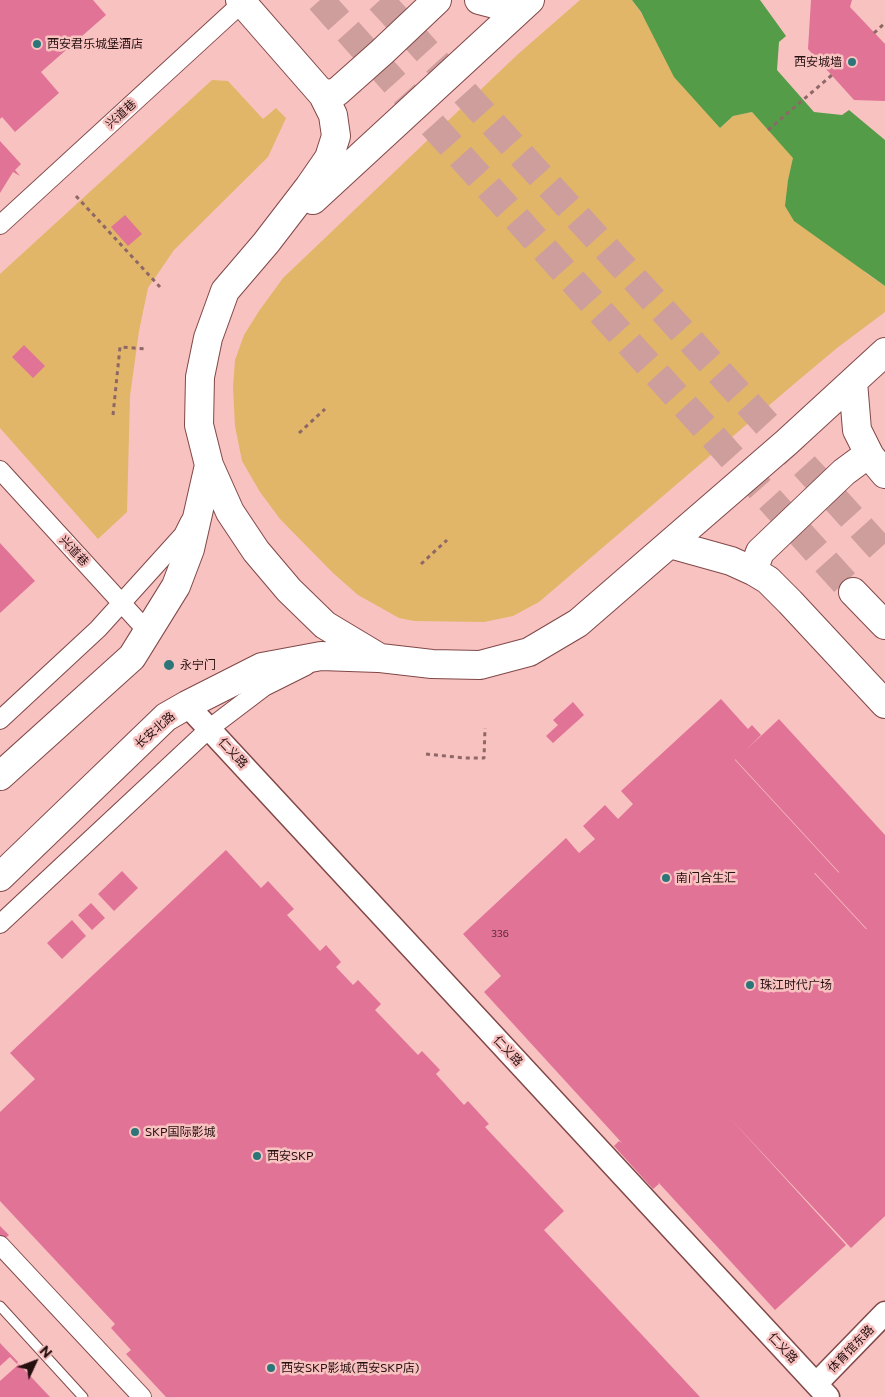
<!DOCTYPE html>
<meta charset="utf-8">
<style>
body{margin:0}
#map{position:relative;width:885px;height:1397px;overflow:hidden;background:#f8c2c1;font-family:Commissioner,sans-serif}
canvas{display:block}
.north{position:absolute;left:10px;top:1337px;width:50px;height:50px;-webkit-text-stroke:4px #f8c2c1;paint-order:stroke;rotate:47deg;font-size:14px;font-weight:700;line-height:20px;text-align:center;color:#260f0f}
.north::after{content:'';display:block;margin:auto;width:18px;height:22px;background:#260f0f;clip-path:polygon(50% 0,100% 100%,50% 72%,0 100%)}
</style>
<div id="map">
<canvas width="885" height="1397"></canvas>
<div class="north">N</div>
</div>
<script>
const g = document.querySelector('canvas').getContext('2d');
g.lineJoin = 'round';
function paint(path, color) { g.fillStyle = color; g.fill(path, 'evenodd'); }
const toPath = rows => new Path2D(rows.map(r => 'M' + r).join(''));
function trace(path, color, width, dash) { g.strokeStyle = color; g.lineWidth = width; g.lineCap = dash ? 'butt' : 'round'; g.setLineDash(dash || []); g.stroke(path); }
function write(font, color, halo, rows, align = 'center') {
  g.font = font + ' Commissioner,"Noto Sans SC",sans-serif'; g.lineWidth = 5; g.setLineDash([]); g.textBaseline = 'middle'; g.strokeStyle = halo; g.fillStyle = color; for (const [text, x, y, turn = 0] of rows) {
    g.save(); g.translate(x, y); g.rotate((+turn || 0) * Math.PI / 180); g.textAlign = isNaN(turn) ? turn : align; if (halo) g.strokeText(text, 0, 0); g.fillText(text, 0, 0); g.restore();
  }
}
paint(toPath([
 [580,0,632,0,720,128,733,116,752,112,794,158,788,180,866,273,885,286,885,312,837,348,794,384,539,602,513,616,484,622,414,621,399,618,358,595,333,573,280,519,260,492,242,461,235,426,233,388,235,360,244,335,259,311,283,278,517,55],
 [212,80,228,81,263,119,276,108,286,118,268,157,174,250,148,288,139,331,130,396,127,512,98,539,0,428,0,274]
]), '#e2b668');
paint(toPath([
 [632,0,760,0,786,36,779,42,777,70,814,112,842,115,849,110,885,140,885,286,794,221,785,206,788,180,793,158,752,112,733,116,720,128,674,77,641,12]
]), '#549c47');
paint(toPath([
 [0,0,93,0,106,15,41,72,59,93,15,132,2,117,0,119],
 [811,0,852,0,850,7,885,44,885,101,854,100,808,49],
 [0,141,21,164,15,170,20,176,13,172,0,193],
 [125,215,142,234,128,246,111,227],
 [24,345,45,366,33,378,12,357],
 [0,543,35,581,0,613],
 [721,699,748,729,752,725,761,735,746,750,779,719,885,835,885,1216,851,1248,729,1117,846,1245,775,1310,658,1182,659,1184,653,1189,614,1146,619,1141,622,1143,484,992,501,976,463,934,566,838,579,853,595,839,583,826,605,805,618,819,633,804,621,791],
 [735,759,839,872,839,873,735,760],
 [814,873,815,873,867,929,866,929],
 [573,702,584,715,553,743,546,736,558,725,553,720],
 [226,850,261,888,268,881,294,909,287,915,320,951,326,945,341,962,336,967,353,985,358,980,381,1004,375,1010,418,1055,422,1051,440,1070,436,1074,464,1105,468,1101,489,1124,485,1127,564,1211,544,1230,700,1397,166,1397,126,1354,131,1350,111,1328,115,1324,0,1201,0,1112,35,1079,10,1053],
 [122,871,138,888,114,911,98,894],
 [91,903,105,918,92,930,78,915],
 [72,920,86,936,62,959,47,943],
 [0,1226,9,1235,0,1243],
 [0,1343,18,1362,17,1364,10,1357,0,1366],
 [19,1364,50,1397,0,1397,0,1381]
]), '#e17397');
trace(toPath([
 [320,0,853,592],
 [380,0,885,554]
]), '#ce9e9d', 28, [28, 14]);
const service = toPath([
 [0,1306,83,1397]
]);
const minor = toPath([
 [0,225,242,3],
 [0,470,148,632],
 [0,720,98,629,183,535,190,521],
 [0,924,210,728,264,687,306,666],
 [0,1245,142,1397]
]);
const tertiary = toPath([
 [187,705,828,1397],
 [816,1384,885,1313]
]);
const primary = toPath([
 [240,0,323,95,333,115,336,136,329,158,309,187,266,243,225,291,208,338,200,377,199,425,209,465,230,512,256,551,289,590,325,625,380,658,432,664,480,665,529,652,578,623,787,442,885,352],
 [479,0,502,6,518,0],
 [323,95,337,92,382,52,437,0],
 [313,200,530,0],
 [853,382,857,430,870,456,885,474],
 [670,544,731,561,753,571,768,580,790,602,885,704],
 [753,571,760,552,844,472,863,458,870,456],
 [853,592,885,625],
 [0,776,132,657,176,586,190,549,209,465],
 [0,877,166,717,187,705,262,667,321,656,378,658]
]);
trace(service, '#814848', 11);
trace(minor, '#814848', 20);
trace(tertiary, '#814848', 25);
trace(primary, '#814848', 30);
trace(toPath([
 [874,33,885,23],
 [768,130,832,75],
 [76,196,160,287],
 [113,415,120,347,147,349],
 [299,433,325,409],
 [421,564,447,540],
 [426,754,465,758,484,758,485,728]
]), '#8e6767', 3, [4, 4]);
trace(service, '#fff', 9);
trace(minor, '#fff', 18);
trace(tertiary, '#fff', 22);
trace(primary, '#fff', 28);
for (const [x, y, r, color] of [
 [37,44,5,"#2c767a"],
 [852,62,5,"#2c767a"],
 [169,665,6,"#2c767a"],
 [666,878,5,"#2c767a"],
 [750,985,5,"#2c767a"],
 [135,1132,5,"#2c767a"],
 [257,1156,5,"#2c767a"],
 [271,1368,5,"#2c767a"]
]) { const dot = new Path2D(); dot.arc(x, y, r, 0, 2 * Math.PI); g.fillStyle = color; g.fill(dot); trace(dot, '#f8c2c1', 2); }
write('10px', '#552831', null, [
 ["336",500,934]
]);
write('12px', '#260f0f', '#f8c2c1', [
 ["西安君乐城堡酒店",47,44],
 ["西安城墙",842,62,"right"],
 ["永宁门",180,665],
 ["南门合生汇",676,878],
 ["珠江时代广场",760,985],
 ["SKP国际影城",145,1132],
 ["西安SKP",267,1156],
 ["西安SKP影城(西安SKP店)",281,1368]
], 'left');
write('12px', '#260f0f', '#f8c2c1', [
 ["兴道巷",121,114,-42],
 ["兴道巷",74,551,47],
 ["长安北路",155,730,-41],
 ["仁义路",233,753,47],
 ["仁义路",508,1051,47],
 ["仁义路",783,1348,47],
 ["体育馆东路",851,1349,-46]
]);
</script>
